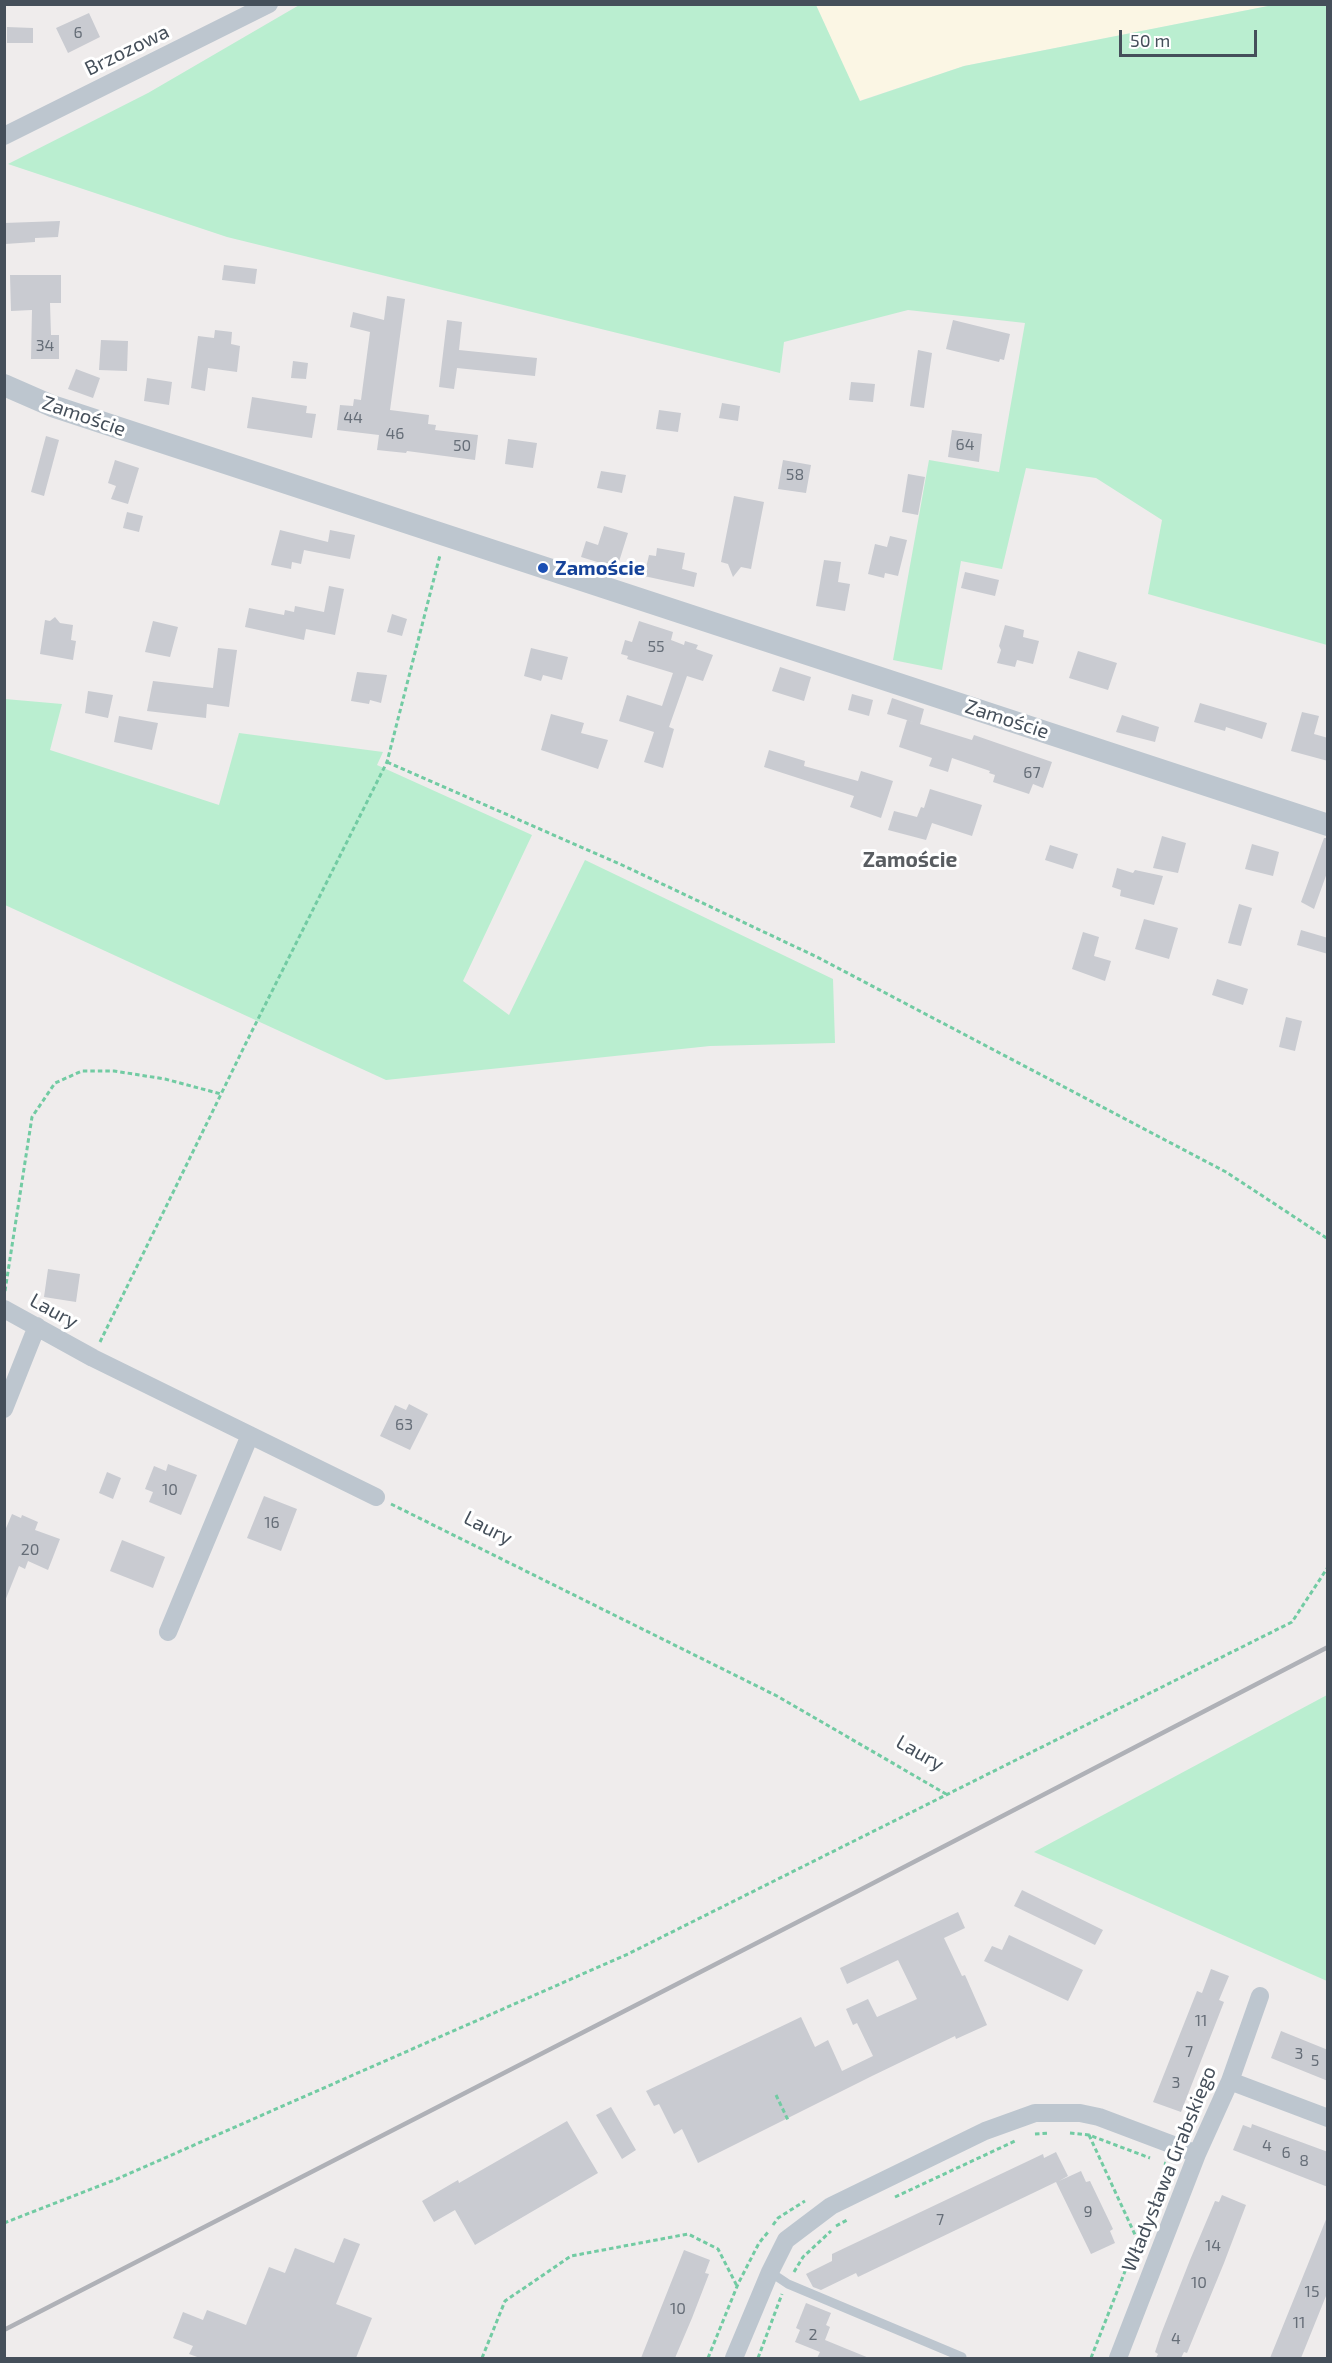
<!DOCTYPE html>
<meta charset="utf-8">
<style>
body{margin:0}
#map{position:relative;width:1332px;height:2363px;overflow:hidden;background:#efecec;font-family:"Exo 2",sans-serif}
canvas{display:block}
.frame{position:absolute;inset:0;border:6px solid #454f5a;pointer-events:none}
.scale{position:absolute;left:1119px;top:30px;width:138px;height:27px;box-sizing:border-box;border:3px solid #454f5a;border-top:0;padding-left:8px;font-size:18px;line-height:21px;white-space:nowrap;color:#454f5a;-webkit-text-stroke:4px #fff;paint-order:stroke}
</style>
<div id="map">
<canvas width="1332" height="2363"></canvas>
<div class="frame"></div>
<div class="scale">50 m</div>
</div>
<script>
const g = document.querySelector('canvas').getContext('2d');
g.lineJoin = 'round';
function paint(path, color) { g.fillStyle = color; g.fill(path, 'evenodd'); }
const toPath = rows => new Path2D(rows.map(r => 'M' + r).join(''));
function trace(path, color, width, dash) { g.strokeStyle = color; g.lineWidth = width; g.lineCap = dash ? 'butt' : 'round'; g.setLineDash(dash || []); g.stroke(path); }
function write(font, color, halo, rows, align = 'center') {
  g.font = font + ' "Exo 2",sans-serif'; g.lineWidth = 6; g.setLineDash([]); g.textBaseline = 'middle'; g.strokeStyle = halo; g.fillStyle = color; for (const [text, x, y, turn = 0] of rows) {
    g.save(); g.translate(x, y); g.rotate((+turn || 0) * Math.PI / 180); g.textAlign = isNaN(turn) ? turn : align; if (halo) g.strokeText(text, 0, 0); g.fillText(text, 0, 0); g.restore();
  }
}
paint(toPath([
 [816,5,1273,5,964,66,859,101]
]), '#fbf6e4');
paint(toPath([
 [301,4,816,5,860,101,964,66,1273,5,1327,5,1327,645,1148,594,1162,520,1096,478,1026,468,1002,569,961,561,942,670,893,660,929,460,999,472,1025,323,908,310,784,342,780,373,227,237,8,164,148,93],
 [5,699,62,704,50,750,219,805,239,733,383,752,377,765,532,835,463,981,509,1015,585,860,833,979,835,1043,710,1046,386,1080,5,905],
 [1327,1695,1327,1981,1034,1852]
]), '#baeed0');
paint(toPath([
 [89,13,100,37,68,53,56,28],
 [7,27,33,28,33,43,7,43],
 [60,221,58,237,35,238,35,242,5,244,4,223],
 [224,265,257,269,255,284,222,280],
 [10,275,61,275,61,303,50,303,51,335,59,335,59,359,31,359,32,310,11,311],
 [387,296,405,299,390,410,429,415,428,424,436,425,435,430,478,435,475,460,407,451,406,453,377,450,379,435,337,430,340,405,353,406,354,399,361,400,370,332,350,327,353,312,384,320],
 [447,320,462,322,459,350,537,358,535,376,457,368,454,389,439,387],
 [953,320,1010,334,1004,360,1000,359,999,362,946,349],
 [215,330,232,332,231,344,240,346,237,372,208,368,205,391,191,388,198,336,214,338],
 [101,340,128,341,127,371,99,370],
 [918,350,932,353,924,408,910,406],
 [293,361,308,363,306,379,291,378],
 [76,369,100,378,93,398,68,389],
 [147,378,172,382,169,405,144,401],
 [851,382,875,384,873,402,849,400],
 [252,397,307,406,306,413,316,414,312,438,247,428],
 [722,403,740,406,738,421,719,418],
 [659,410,681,413,678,432,656,429],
 [952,430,982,434,979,462,948,457],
 [46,436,59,440,44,496,31,492],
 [508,439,537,443,533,468,505,464],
 [115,460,139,468,128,504,111,499,116,486,108,483],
 [783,460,811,465,806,493,778,489],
 [601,471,626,475,622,493,597,488],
 [908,474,925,477,918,515,902,512],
 [734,496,764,502,751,569,741,567,733,577,728,564,721,562],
 [127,512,143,516,139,532,123,528],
 [604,526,628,533,617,568,581,557,586,541,598,545],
 [280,530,328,542,330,530,355,535,350,559,304,550,301,564,292,562,291,569,271,565],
 [890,536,907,540,898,576,885,573,884,578,868,574,875,544,887,547],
 [657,548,685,553,682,569,697,573,694,587,644,576,649,555,656,556],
 [824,560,841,562,838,582,850,584,845,611,816,606],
 [965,572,999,580,995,596,961,588],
 [329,586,344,589,335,635,306,629,304,640,245,627,249,608,284,615,285,610,294,612,295,606,324,612],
 [392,614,407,619,402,636,387,632],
 [55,617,60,623,73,625,71,640,76,641,73,660,40,654,45,620,50,621],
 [153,621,178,627,170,657,145,652],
 [639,621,673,632,671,640,684,645,685,641,698,645,696,649,713,655,703,681,687,676,669,727,674,729,663,768,644,762,654,732,619,721,627,695,662,706,673,673,627,659,628,656,621,654,625,640,632,642],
 [1005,625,1024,630,1023,637,1039,641,1033,664,1017,660,1015,667,997,663,1001,650,999,646],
 [218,648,237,650,229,707,207,704,206,718,147,711,153,681,213,688],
 [531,648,568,657,562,680,543,675,541,681,524,676],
 [1078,651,1117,663,1108,690,1069,678],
 [780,667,811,677,804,701,772,691],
 [357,672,387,675,381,703,370,700,369,704,351,701],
 [88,691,113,695,108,718,85,713],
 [852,694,873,700,869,716,848,710],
 [892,698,924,709,920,724,887,714],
 [1200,703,1267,723,1262,739,1226,727,1225,731,1194,722],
 [1302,712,1319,716,1314,734,1328,738,1328,761,1291,751],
 [551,714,584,723,581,733,608,740,598,769,541,750],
 [1122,715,1159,727,1155,742,1116,732],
 [119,716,158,723,152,750,114,742],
 [907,720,972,740,974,735,1052,762,1043,788,1033,784,1029,794,993,782,995,775,989,773,990,771,952,758,948,772,929,766,932,758,899,747],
 [769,750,805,761,804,766,858,781,861,771,893,781,881,818,850,807,854,796,764,767],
 [930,789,982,805,972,836,932,823,926,840,888,830,894,811,917,817,921,807,924,808],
 [1162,836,1186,843,1178,873,1153,868],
 [1324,838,1328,838,1328,870,1314,909,1301,902],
 [1252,844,1279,852,1273,876,1245,869],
 [1050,845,1078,854,1073,869,1045,860],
 [1117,868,1133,873,1135,870,1163,876,1154,905,1120,896,1121,890,1112,887],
 [1239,904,1252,908,1241,946,1228,943],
 [1144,919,1178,928,1169,959,1135,949],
 [1301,930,1328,938,1328,954,1297,945],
 [1083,932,1099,937,1094,956,1111,961,1105,981,1072,969],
 [1217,979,1248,989,1243,1005,1212,995],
 [1286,1017,1302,1021,1295,1051,1279,1047],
 [48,1269,80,1274,76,1302,44,1297],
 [409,1404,428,1414,410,1450,380,1436,395,1405,406,1410],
 [168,1464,197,1475,181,1515,149,1502,153,1492,145,1489,154,1466,166,1471],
 [107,1472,121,1478,113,1499,99,1493],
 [264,1496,297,1509,281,1551,247,1538],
 [12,1514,21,1518,22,1515,38,1522,35,1530,60,1539,48,1570,28,1561,25,1569,19,1566,5,1601,4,1533],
 [122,1540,165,1557,153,1588,110,1571],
 [1022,1890,1103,1930,1095,1945,1014,1906],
 [958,1912,965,1928,944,1938,962,1976,965,1975,987,2025,956,2039,955,2036,872,2076,698,2163,682,2129,674,2134,659,2104,654,2106,646,2091,801,2017,815,2047,828,2040,842,2071,873,2056,857,2023,853,2025,846,2009,868,1999,877,2017,917,1999,898,1960,847,1984,840,1968],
 [1009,1935,1083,1970,1068,2001,984,1961,992,1946,1002,1950],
 [1211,1969,1229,1976,1219,2000,1224,2002,1181,2112,1153,2102,1197,1991,1202,1993],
 [1281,2031,1328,2050,1328,2081,1271,2058],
 [611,2107,636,2150,622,2159,596,2115],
 [567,2121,598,2173,475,2245,455,2210,434,2222,422,2201,458,2180,459,2183],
 [1252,2124,1328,2152,1328,2187,1233,2150,1243,2125,1251,2128],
 [1056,2152,1068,2176,1059,2181,1081,2171,1086,2182,1090,2181,1113,2229,1110,2231,1115,2243,1091,2254,1056,2182,858,2277,856,2273,821,2290,813,2287,806,2274,832,2261,832,2254,1043,2154,1044,2158],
 [1222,2195,1246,2205,1224,2263,1187,2353,1184,2352,1181,2358,1156,2358,1158,2354,1155,2352,1161,2334,1190,2260,1215,2201,1219,2202],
 [1327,2217,1328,2291,1301,2358,1270,2358],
 [344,2238,360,2244,336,2304,372,2318,356,2358,200,2358,189,2354,193,2346,173,2338,183,2312,203,2320,207,2310,246,2325,269,2267,285,2273,295,2248,334,2263],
 [684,2250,710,2260,705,2273,709,2274,692,2318,675,2358,641,2358],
 [806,2303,831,2313,826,2325,830,2327,825,2340,869,2358,817,2358,820,2352,795,2342,800,2330,796,2328]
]), '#c9cbd1');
trace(toPath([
 [387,762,622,865,817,957,1226,1172,1328,1239],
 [5,1291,32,1117,55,1083,82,1071,114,1071,165,1079,221,1094],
 [100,1342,246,1043,387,762,440,555],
 [391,1504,777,1696,946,1794],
 [776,2095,788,2120],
 [1070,2133,1089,2135,1150,2158],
 [1035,2134,1049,2133],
 [1089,2135,1137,2239],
 [895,2197,1015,2141],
 [4,2223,117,2179,628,1954,1292,1622,1328,1567],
 [773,2225,778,2218,805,2201],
 [836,2226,849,2219],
 [794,2272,803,2257,831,2231],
 [482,2358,505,2301,571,2256,688,2234,718,2249,737,2286],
 [708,2358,738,2284,759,2243,769,2231],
 [758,2358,782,2294],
 [1091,2358,1167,2164,1164,2163]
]), '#72cba3', 3, [4.5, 3]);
trace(toPath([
 [770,2272,788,2284,962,2357]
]), '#bdc6cf', 9);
trace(toPath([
 [4,136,269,4],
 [4,1309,93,1358,376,1497],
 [4,1409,37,1326],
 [168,1632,250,1435],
 [1230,2081,1328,2118],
 [734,2358,770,2272,786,2240,831,2206,985,2131,1035,2113,1080,2113,1099,2117,1197,2154],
 [1118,2358,1197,2154,1230,2081,1260,1996]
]), '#bdc6cf', 18);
trace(toPath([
 [4,385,52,406,1328,825]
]), '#bdc6cf', 22);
trace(toPath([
 [4,2330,856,1892,1328,1647]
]), '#afb1b7', 4.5);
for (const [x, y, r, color] of [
 [543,568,6,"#1a4fb4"]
]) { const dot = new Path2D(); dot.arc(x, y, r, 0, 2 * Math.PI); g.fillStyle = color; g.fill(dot); trace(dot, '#fff', 2); }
write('16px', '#666e78', null, [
 ["6",78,33],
 ["34",45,346],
 ["44",353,418],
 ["46",395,434],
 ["64",965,445],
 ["50",462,446],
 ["58",795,475],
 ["55",656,647],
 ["67",1032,773],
 ["63",404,1425],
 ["10",170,1490],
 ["16",272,1523],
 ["20",30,1550],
 ["11",1201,2021],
 ["7",1189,2052],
 ["3",1299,2054],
 ["5",1315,2061],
 ["3",1176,2083],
 ["4",1267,2146],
 ["6",1286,2153],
 ["8",1304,2161],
 ["9",1088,2212],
 ["7",940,2220],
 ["14",1213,2246],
 ["10",1199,2283],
 ["15",1312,2292],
 ["10",678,2309],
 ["11",1299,2323],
 ["2",813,2335],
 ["4",1176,2339]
]);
write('20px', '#454f5a', '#fff', [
 ["Brzozowa",127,50,-26],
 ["Zamoście",84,416,19],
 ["Zamoście",1007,719,18],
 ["Laury",54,1311,29],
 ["Laury",488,1528,27],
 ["Laury",920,1753,30],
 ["Władysława Grabskiego",1169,2169,-68]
]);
write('bold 20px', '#164399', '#fff', [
 ["Zamoście",555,568]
], 'left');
write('bold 21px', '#595d61', '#fff', [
 ["Zamoście",910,860]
]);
</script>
